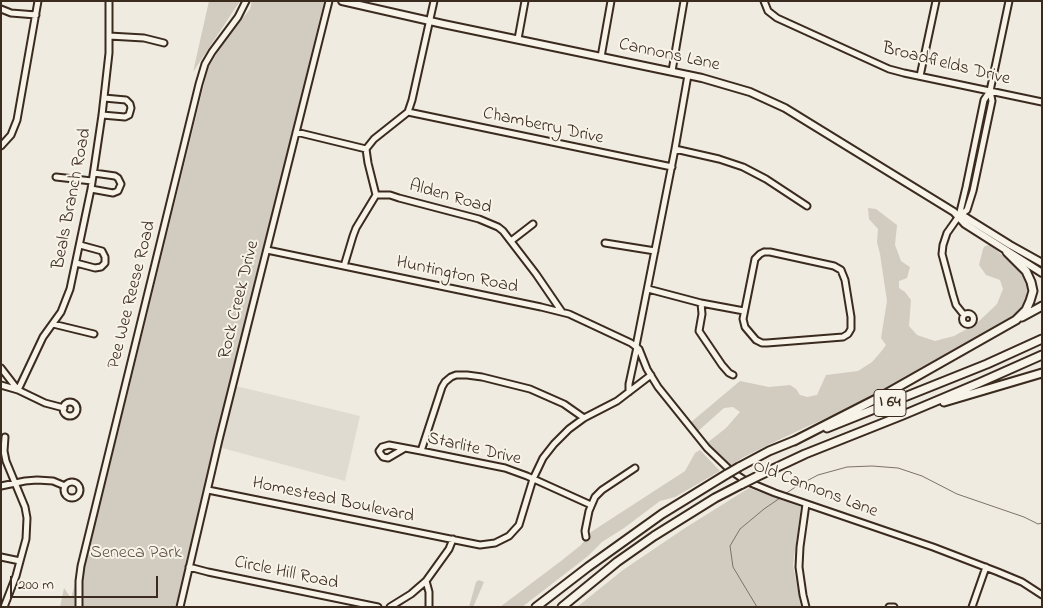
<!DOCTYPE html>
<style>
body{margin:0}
#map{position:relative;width:1043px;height:608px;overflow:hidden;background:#efebe0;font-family:"Indie Flower",sans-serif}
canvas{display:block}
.frame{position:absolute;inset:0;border:2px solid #3b2a1e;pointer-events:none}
.scale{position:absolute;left:10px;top:576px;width:148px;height:22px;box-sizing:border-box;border:2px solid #3b2a1e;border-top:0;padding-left:6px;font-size:15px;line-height:18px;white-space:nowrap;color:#3b2a1e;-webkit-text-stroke:4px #f7f3e8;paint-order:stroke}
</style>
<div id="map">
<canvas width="1043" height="608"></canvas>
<div class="frame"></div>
<div class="scale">200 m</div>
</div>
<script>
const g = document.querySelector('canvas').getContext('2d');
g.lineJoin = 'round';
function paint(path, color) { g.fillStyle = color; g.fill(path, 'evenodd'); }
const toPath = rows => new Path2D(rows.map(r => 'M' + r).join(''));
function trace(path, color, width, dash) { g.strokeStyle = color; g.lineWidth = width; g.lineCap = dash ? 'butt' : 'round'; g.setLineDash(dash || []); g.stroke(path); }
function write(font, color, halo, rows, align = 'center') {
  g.font = font + ' "Indie Flower",sans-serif'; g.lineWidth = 4; g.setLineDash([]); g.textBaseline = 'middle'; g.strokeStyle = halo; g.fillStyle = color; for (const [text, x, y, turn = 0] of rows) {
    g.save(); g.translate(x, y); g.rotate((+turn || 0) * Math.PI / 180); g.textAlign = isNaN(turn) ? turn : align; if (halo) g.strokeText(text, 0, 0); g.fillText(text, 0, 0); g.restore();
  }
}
paint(toPath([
 [236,386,360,416,345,481,222,448]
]), '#e0dbd0');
paint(toPath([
 [209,1,240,1,193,72],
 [252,1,324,1,176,607,60,607,64,588,71,598,117,437,208,68,225,40,250,9],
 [868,208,876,209,897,225,895,245,901,261,910,267,907,278,899,281,899,288,905,292,911,300,909,326,917,335,935,341,954,336,976,324,997,304,1003,289,1000,280,986,275,979,265,983,249,985,246,990,245,1013,264,1021,272,1026,281,1027,290,1025,302,1019,312,1011,319,880,393,859,404,806,427,766,446,742,458,731,466,707,443,726,428,740,412,733,407,724,408,697,432,690,423,740,381,769,387,790,385,796,389,800,395,807,397,817,395,826,375,858,371,872,362,880,353,886,345,881,338,887,301,880,254,877,242,878,229,869,219],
 [700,450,720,471,675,497,660,501,624,528,602,542,588,556,522,607,500,607,561,561,581,545,591,532,685,471,695,453],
 [749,488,801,507,793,565,801,607,577,607,623,570,685,528],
 [479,580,484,582,474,605,474,607,469,607,476,582]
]), '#d1cbc0');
trace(toPath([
 [785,494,797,486,818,475,847,467,872,466,898,468,922,476,957,494,1024,517,1038,524,1042,523],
 [757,607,733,567,730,546,740,529,764,509,780,498]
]), '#7e7266', 1);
const minor = toPath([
 [764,1,768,11,777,18,889,69,904,73,1042,102],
 [1,9,11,13,36,15],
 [109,36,144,38,164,43],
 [518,39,525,1],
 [601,57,611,1],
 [672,71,684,1],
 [920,76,936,1],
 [408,112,672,167],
 [102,115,125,117,129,115,131,108,130,104,126,100,104,98],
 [296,132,366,149],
 [1,146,11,135,17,120,38,1],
 [675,149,719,159,743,167,766,179,807,206],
 [56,177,92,181],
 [91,189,113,193,118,191,121,184,118,178,115,176,94,173],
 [376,195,390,195,399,198,479,219,498,227,503,231,536,274,562,312],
 [959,216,966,187,984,100,990,91,1009,1],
 [511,241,533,224],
 [605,243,655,251],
 [267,250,541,307,569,314,631,343,639,349,647,369,658,387,707,448,731,471,746,481,775,493,933,547,998,572,1022,582,1042,595],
 [764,252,770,252,834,266,841,270,845,280,851,317,851,329,848,334,843,337,767,343,762,343,756,340,745,327,743,319,755,259,760,254,764,252],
 [76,263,95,268,101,267,105,263,105,257,102,251,80,245],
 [344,266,353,236,356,228,376,195,368,163,366,149,374,139,408,112,412,100,434,1],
 [648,289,701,303,744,311],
 [701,303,702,314,699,331,722,365,729,373,733,375],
 '962.5 319a5.5 5.5 0 1 1 11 0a5.5 5.5 0 1 1-11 0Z',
 [964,315,956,305,953,295,942,254,943,245,947,233,959,216,967,210,973,191,992,101,990,91],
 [53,324,94,334],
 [636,346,675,149,688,75],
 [1,368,18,390,43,337,61,312,70,289,91,189,102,115,109,53,109,1],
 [1,385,18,390,45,403,64,408],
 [629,392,629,384,637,347],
 '63 409a7 7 0 1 1 14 0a7 7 0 1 1-14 0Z',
 [405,448,388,458,383,457,380,453,379,451,382,447,389,445,421,451,495,466,505,468,527,476,591,505],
 [421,451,442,387,445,382,451,377,456,375,467,375,482,377,530,389,564,404,584,418],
 '64 490a8 8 0 1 1 16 0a8 8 0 1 1-16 0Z',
 [1,486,25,481,37,480,53,481,65,486],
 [208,490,465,542,480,545,495,543,509,536,519,525,533,479,543,458,554,444,569,429,584,418,617,401,651,375],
 [586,537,585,531,589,511,595,497,602,490,635,468],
 [1,557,20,561],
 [189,567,208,572,378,607],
 [4,607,16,576,20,561,26,539,27,518,25,507,6,461,4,451,5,437],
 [79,607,79,581,81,566,199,84,205,64,212,52,238,17,246,1],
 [180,607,219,440,329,1],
 [390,607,411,594,426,581],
 [429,607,429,592,426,581,449,549,453,539],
 [806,607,803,595,799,567,800,547,806,504],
 [889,607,894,607],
 [972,607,986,567]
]);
const major = toPath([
 [342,1,443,24,702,78,750,92,785,108,954,212,965,224,1042,273],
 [959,216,965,217,1010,245,1042,263]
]);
const highway = toPath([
 [1022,317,1042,306],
 [944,402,1042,373],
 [827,428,987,364,1042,339],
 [794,441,882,396,1016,320,1026,310,1030,301,1033,291,1031,282,1026,271,1007,252],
 [739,467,769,451,796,440],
 [756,477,805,454,903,415,979,383,1042,355],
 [536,607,588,567,662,514,727,474],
 [562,607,617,562,654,536,715,498,742,484]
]);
trace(minor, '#3b2a1e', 9);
trace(major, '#3b2a1e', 10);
trace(highway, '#3b2a1e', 11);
trace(minor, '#f7f3e8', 5);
trace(major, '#f7f3e8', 6);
trace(highway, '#f7f3e8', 7);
const highwayBridge = toPath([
 [727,474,739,467],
 [742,484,756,477]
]);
trace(highwayBridge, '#3b2a1e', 11, []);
trace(highwayBridge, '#f7f3e8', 7);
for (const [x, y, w] of [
 [890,403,32]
]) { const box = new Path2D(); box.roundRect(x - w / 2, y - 13.5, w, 27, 4); g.fillStyle = '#f7f3e8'; g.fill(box); trace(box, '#3b2a1e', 1); }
write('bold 16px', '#3b2a1e', null, [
 ["I 64",890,403]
]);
write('18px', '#3b2a1e', '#f7f3e8', [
 ["Cannons Lane",669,56,12],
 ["Broadfields Drive",946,65,14],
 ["Chamberry Drive",543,127,12],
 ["Alden Road",450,198,16],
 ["Beals Branch Road",73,199,-79],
 ["Huntington Road",457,276,12],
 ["Pee Wee Reese Road",133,295,-76],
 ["Rock Creek Drive",240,300,-76],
 ["Starlite Drive",474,450,13],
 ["Old Cannons Lane",815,490,21],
 ["Homestead Boulevard",333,501,12],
 ["Circle Hill Road",286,574,12]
]);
write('18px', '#605246', '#f7f3e8', [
 ["Seneca Park",136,554]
]);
</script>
